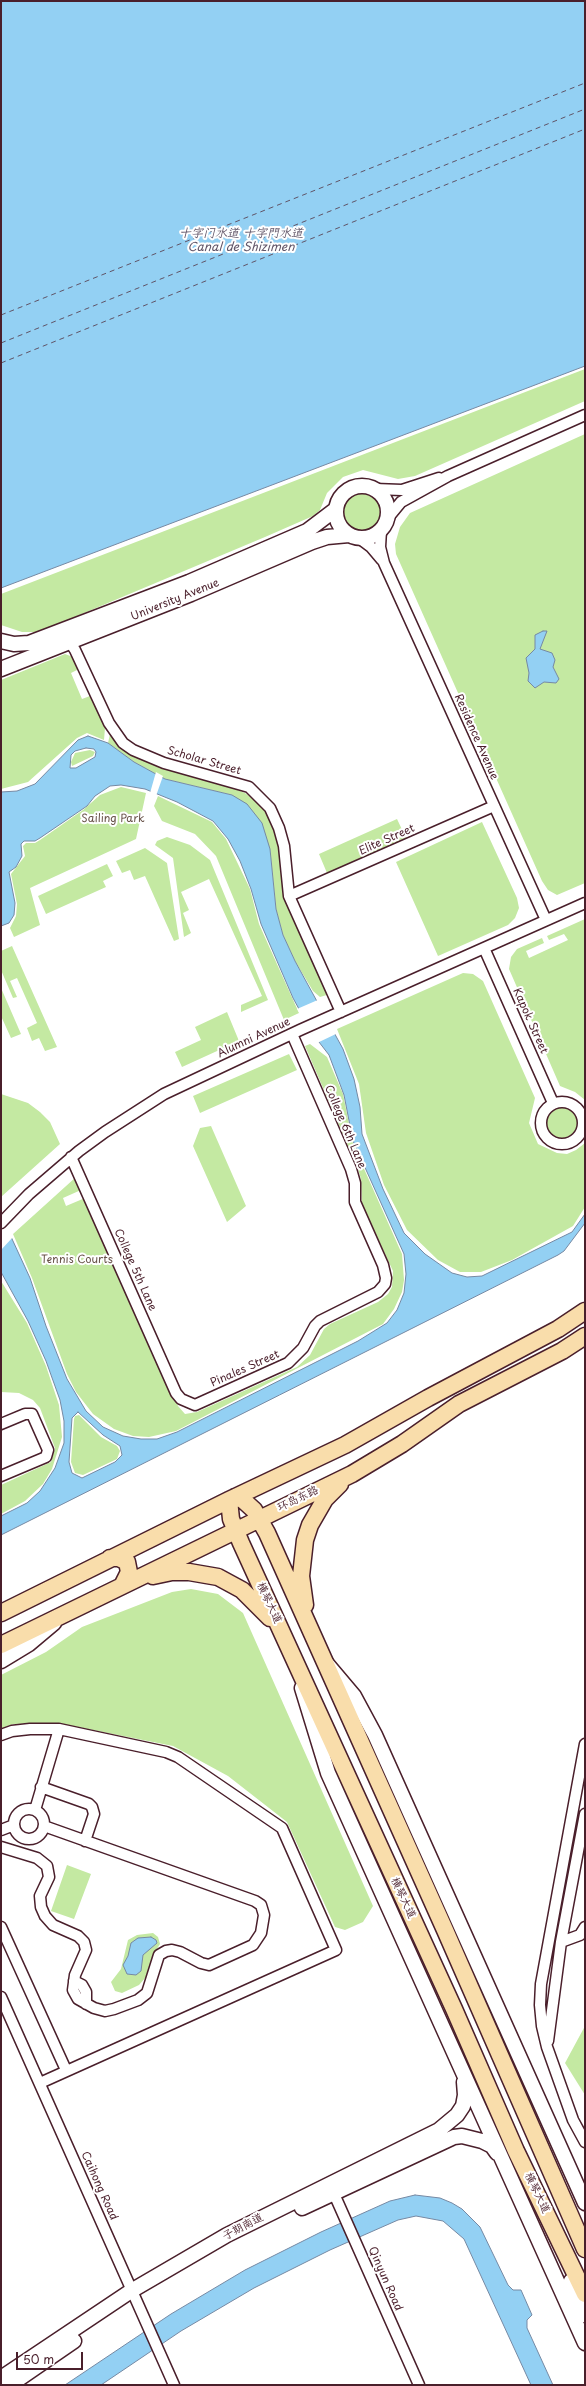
<!DOCTYPE html>
<meta charset="utf-8">
<style>
body{margin:0}
#map{position:relative;width:586px;height:2386px;overflow:hidden;background:#fff;font-family:"Playpen Sans",sans-serif}
canvas{display:block}
.frame{position:absolute;inset:0;border:2px solid #4a1f2b;pointer-events:none}
.scale{position:absolute;left:16px;top:2352px;width:67px;height:18px;box-sizing:border-box;border:2px solid #4a1f2b;border-top:0;padding-left:5px;font-size:12px;line-height:14px;white-space:nowrap;color:#4a1f2b;-webkit-text-stroke:3px #fff;paint-order:stroke}
</style>
<div id="map">
<canvas width="586" height="2386"></canvas>
<div class="frame"></div>
<div class="scale">50 m</div>
</div>
<script>
const g = document.querySelector('canvas').getContext('2d');
g.lineJoin = 'round';
function paint(path, color) { g.fillStyle = color; g.fill(path, 'evenodd'); }
const toPath = rows => new Path2D(rows.map(r => 'M' + r).join(''));
function trace(path, color, width, dash) { g.strokeStyle = color; g.lineWidth = width; g.lineCap = dash ? 'butt' : 'round'; g.setLineDash(dash || []); g.stroke(path); }
function write(font, color, halo, rows, align = 'center') {
  g.font = font + ' "Playpen Sans","LXGW WenKai TC",sans-serif'; g.lineWidth = 4; g.setLineDash([]); g.textBaseline = 'middle'; g.strokeStyle = halo; g.fillStyle = color; for (const [text, x, y, turn = 0] of rows) {
    g.save(); g.translate(x, y); g.rotate((+turn || 0) * Math.PI / 180); g.textAlign = isNaN(turn) ? turn : align; if (halo) g.strokeText(text, 0, 0); g.fillText(text, 0, 0); g.restore();
  }
}
paint(toPath([
 [585,369,585,401,415,476,398,479,363,470,343,477,327,493,320,510,313,516,265,537,39,632,22,632,1,625,1,594],
 [585,434,585,883,557,895,548,890,542,881,396,554,395,544,400,527,410,513],
 '342 512a20 20 0 1 1 40 0a20 20 0 1 1-40 0Z',
 [65,654,73,657,79,669,71,673,82,699,90,696,105,728,104,740,87,733,77,738,28,782,1,789,1,680],
 [110,734,117,743,245,793,261,805,272,821,278,837,286,901,330,994,320,997,313,991,295,961,283,935,276,909,270,849,232,795,165,779,134,762,108,743],
 [90,750,95,752,93,756,72,766,71,762,75,753],
 [121,787,146,793,136,839,30,888,40,925,14,937,10,928,16,916,17,904,11,874,25,856,23,846,26,843,35,843,40,840,83,810,100,795],
 [158,796,212,822,226,839,250,889,259,924,299,1013,284,1020,216,856,195,834,162,821,154,806],
 [397,819,406,838,327,873,319,854],
 [482,822,517,898,519,908,515,918,508,925,438,956,396,862],
 [167,837,190,845,210,860,268,1000,241,1012,241,1005,262,996,209,879,181,892,189,910,183,913,191,933,184,937,173,858,155,845,157,841],
 [145,848,167,863,179,939,174,941,145,876,134,880,130,870,122,873,116,861],
 [107,864,113,876,103,881,106,887,46,914,38,896],
 [585,919,585,1100,575,1092,560,1086,509,969,511,957,517,949,542,938,544,943,526,951,529,958,568,940,564,934,549,940,547,936],
 [12,946,57,1047,45,1051,39,1038,32,1041,27,1028,37,1023,17,978,10,981,17,997,13,998,1,970,1,951],
 [463,973,473,974,483,981,535,1098,529,1123,538,1144,557,1153,567,1154,576,1150,585,1143,585,1207,573,1226,512,1260,481,1272,460,1272,438,1260,407,1230,384,1185,366,1133,359,1084,337,1029],
 [1,988,21,1034,11,1038,1,1016],
 [227,1012,239,1041,182,1067,175,1052,201,1040,195,1027],
 [310,1044,327,1057,343,1094,353,1144,402,1254,404,1280,402,1292,394,1309,383,1324,176,1431,149,1437,133,1436,114,1429,93,1414,76,1392,67,1374,32,1278,13,1234,76,1177,81,1190,63,1198,66,1206,85,1198,178,1406,185,1414,197,1412,297,1367,310,1355,324,1329,330,1324,378,1302,388,1294,392,1287,393,1271,362,1205,361,1179,358,1169,305,1046],
 [289,1054,297,1070,200,1113,193,1096],
 [1,1094,28,1103,40,1112,50,1122,60,1144,1,1197],
 '544 1122a17 17 0 1 1 34 0a17 17 0 1 1-34 0Z',
 [211,1126,246,1206,227,1222,193,1146,200,1128],
 [1,1281,27,1323,46,1366,59,1405,62,1437,52,1469,43,1484,25,1501,1,1514,1,1485,51,1462,55,1448,40,1408,33,1400,19,1393,1,1392],
 [79,1415,101,1437,117,1446,120,1451,117,1459,83,1475,75,1473,71,1462,74,1419,75,1416],
 [191,1589,218,1594,243,1613,373,1906,363,1922,345,1930,335,1927,287,1822,228,1776,173,1746,58,1723,13,1724,1,1729,1,1675,46,1652,82,1627,172,1592],
 [67,1865,91,1874,74,1919,51,1911],
 [153,1933,158,1937,160,1944,153,1955,146,1977,139,1985,122,1993,115,1991,111,1982,121,1969,128,1940,137,1935],
 [585,2026,585,2095,565,2063]
]), '#c4e9a2');
const water = toPath([
 [1,1,585,1,585,366,1,588,1,1],
 [543,631,547,631,540,649,552,653,555,660,553,667,559,679,556,683,544,682,535,688,528,681,529,673,526,658,535,649,535,635,543,631],
 [88,736,108,743,134,762,165,779,232,795,247,804,262,823,270,849,276,909,283,935,295,961,343,1049,354,1079,360,1107,362,1134,383,1189,404,1233,425,1254,452,1273,467,1277,482,1276,572,1232,585,1214,585,1223,564,1251,558,1255,1,1535,1,1516,27,1503,40,1491,55,1468,64,1443,64,1421,60,1400,46,1361,28,1321,1,1272,1,1215,30,1278,46,1326,67,1379,86,1411,103,1427,123,1436,141,1439,157,1439,177,1432,358,1341,387,1323,397,1310,404,1293,406,1274,404,1254,353,1141,344,1095,329,1055,312,1033,293,998,261,924,251,889,240,861,228,839,213,821,177,802,145,789,121,785,110,786,95,796,87,806,40,838,35,841,24,841,21,844,22,856,16,867,9,872,15,903,14,915,9,923,1,926,1,792,17,791,35,784,78,740,88,736],
 [86,748,94,749,96,752,95,757,76,768,70,768,71,755,75,751,86,748],
 [78,1412,103,1435,120,1446,122,1455,115,1462,82,1478,72,1473,69,1462,72,1418,78,1412],
 [151,1937,156,1940,157,1943,143,1955,141,1971,136,1975,127,1974,123,1965,128,1956,131,1943,138,1938,151,1937],
 [415,2195,440,2198,452,2203,462,2209,480,2227,508,2285,513,2290,521,2290,532,2315,527,2320,527,2328,553,2385,531,2385,464,2239,443,2221,416,2216,398,2220,330,2250,254,2288,181,2331,101,2385,65,2385,171,2314,245,2270,321,2232,390,2201,415,2195]
]);
paint(water, '#93d0f3');
trace(water, '#7689a3', 1);
paint(toPath([
 [156,772,163,776,156,796,150,793],
 [320,999,338,1033,317,1043,297,1009],
 [1,1213,13,1237,1,1250]
]), '#fff');
trace(toPath([
 [1,315,585,83],
 [1,343,585,109],
 [1,363,585,129]
]), '#605467', 1, [5, 4]);
const street = toPath([
 [375,489,402,490,439,478],
 [387,519,401,502,448,476,585,415],
 [381,530,380,547,384,563,546,920],
 [359,538,371,547,382,560],
 [65,643,71,644,75,650,109,723,123,743,133,750,164,763,249,787,270,808,279,828,284,846,289,896,341,1012],
 [289,896,494,806],
 [484,948,553,1103],
 '541 1123a21 21 0 1 1 42 0a21 21 0 1 1-42 0Z',
 [71,1157,176,1393,181,1399,195,1405,288,1363,303,1348,315,1326,320,1321,378,1292,385,1284,386,1278,383,1265,355,1202,355,1183,351,1169,292,1034],
 [1,1223,29,1194,79,1151,105,1132,164,1094,300,1030,585,903],
 [1,1424,25,1414,32,1414,48,1450,46,1457,1,1476],
 [1,1735,12,1731,30,1729,59,1729,166,1752,178,1757,282,1828,336,1950,40,2083],
 [585,1744,541,1984,540,2005,542,2026,547,2047,573,2120,585,2142],
 [41,1787,89,1804,92,1807,94,1814,85,1841],
 '14 1824a15 15 0 1 1 30 0a15 15 0 1 1-30 0Z',
 [35,1810,59,1729],
 [1,1830,14,1825],
 [1,1847,37,1858,47,1866,49,1877,40,1896,41,1907,45,1916,53,1925,78,1936,84,1942,86,1950,75,1975,73,1990,78,1999,94,2008,105,2011,114,2009,138,2000,147,1993,159,1955,166,1951,172,1950,180,1952,201,1963,209,1965,253,1945,261,1933,264,1915,261,1905,255,1901,44,1826],
 [1,1927,66,2070],
 [561,1942,580,1935,585,1927],
 [74,1981,82,1985,86,1992,86,2004],
 [1,1997,174,2385],
 [548,2041,561,1942,585,1814],
 [331,2187,419,2385]
]);
const secondary = toPath([
 '336 512a26 26 0 1 1 52 0a26 26 0 1 1-52 0Z',
 [1,641,14,644,29,643,189,582,307,531,336,509],
 [1,669,191,594,312,542,327,537,349,535],
 [1,1661,29,1644,54,1623],
 [327,1664,354,1696,375,1735,585,2203],
 [302,1688,328,1773,585,2343],
 [302,2208,454,2137,462,2136,482,2141,492,2146,497,2153],
 [571,2281,585,2315],
 [1,2378,131,2291,227,2235,439,2130,457,2115,463,2106,465,2095,464,2082],
 [10,2385,74,2341]
]);
const primary = toPath([
 [235,1497,243,1500,254,1510,267,1533,445,1930,585,2249],
 [229,1500,231,1519,241,1543,454,2009,516,2151,585,2294],
 [110,1558,119,1558,127,1562,129,1572,122,1586],
 [153,1576,172,1572,189,1572,218,1577,242,1590,270,1618],
 [305,1605,301,1576,305,1540,310,1525,325,1499,340,1484],
 [1,1613,229,1500,345,1445,428,1398,558,1329,585,1311],
 [1,1645,352,1474,402,1444,459,1404,562,1351,585,1336]
]);
trace(street, '#4a1f2b', 13);
trace(secondary, '#4a1f2b', 17);
trace(primary, '#4a1f2b', 19);
trace(street, '#fff', 10);
trace(secondary, '#fff', 14);
trace(primary, '#f9ddab', 16);
write('11px', '#4a1f2b', '#fff', [
 ["University Avenue",175,600,-22],
 ["Residence Avenue",476,737,66],
 ["Scholar Street",204,761,16],
 ["Elite Street",387,840,-24],
 ["Kapok Street",530,1021,66],
 ["Alumni Avenue",254,1038,-25],
 ["College 6th Lane",345,1127,67],
 ["College 5th Lane",135,1270,66],
 ["Pinales Street",245,1369,-24],
 ["环岛东路",298,1499,-26],
 ["横琴大道",269,1603,65],
 ["横琴大道",403,1898,65],
 ["Caihong Road",99,2186,66],
 ["横琴大道",537,2193,64],
 ["子期南道",243,2227,-28],
 ["Qinyun Road",385,2279,66]
]);
write('11px', '#685249', '#fff', [
 ["Sailing Park",113,819],
 ["Tennis Courts",77,1260]
]);
write('italic 12px', '#605467', '#fff', [
 ["十字门水道 十字門水道",241,234],
 ["Canal de Shizimen",241,248]
]);
</script>
